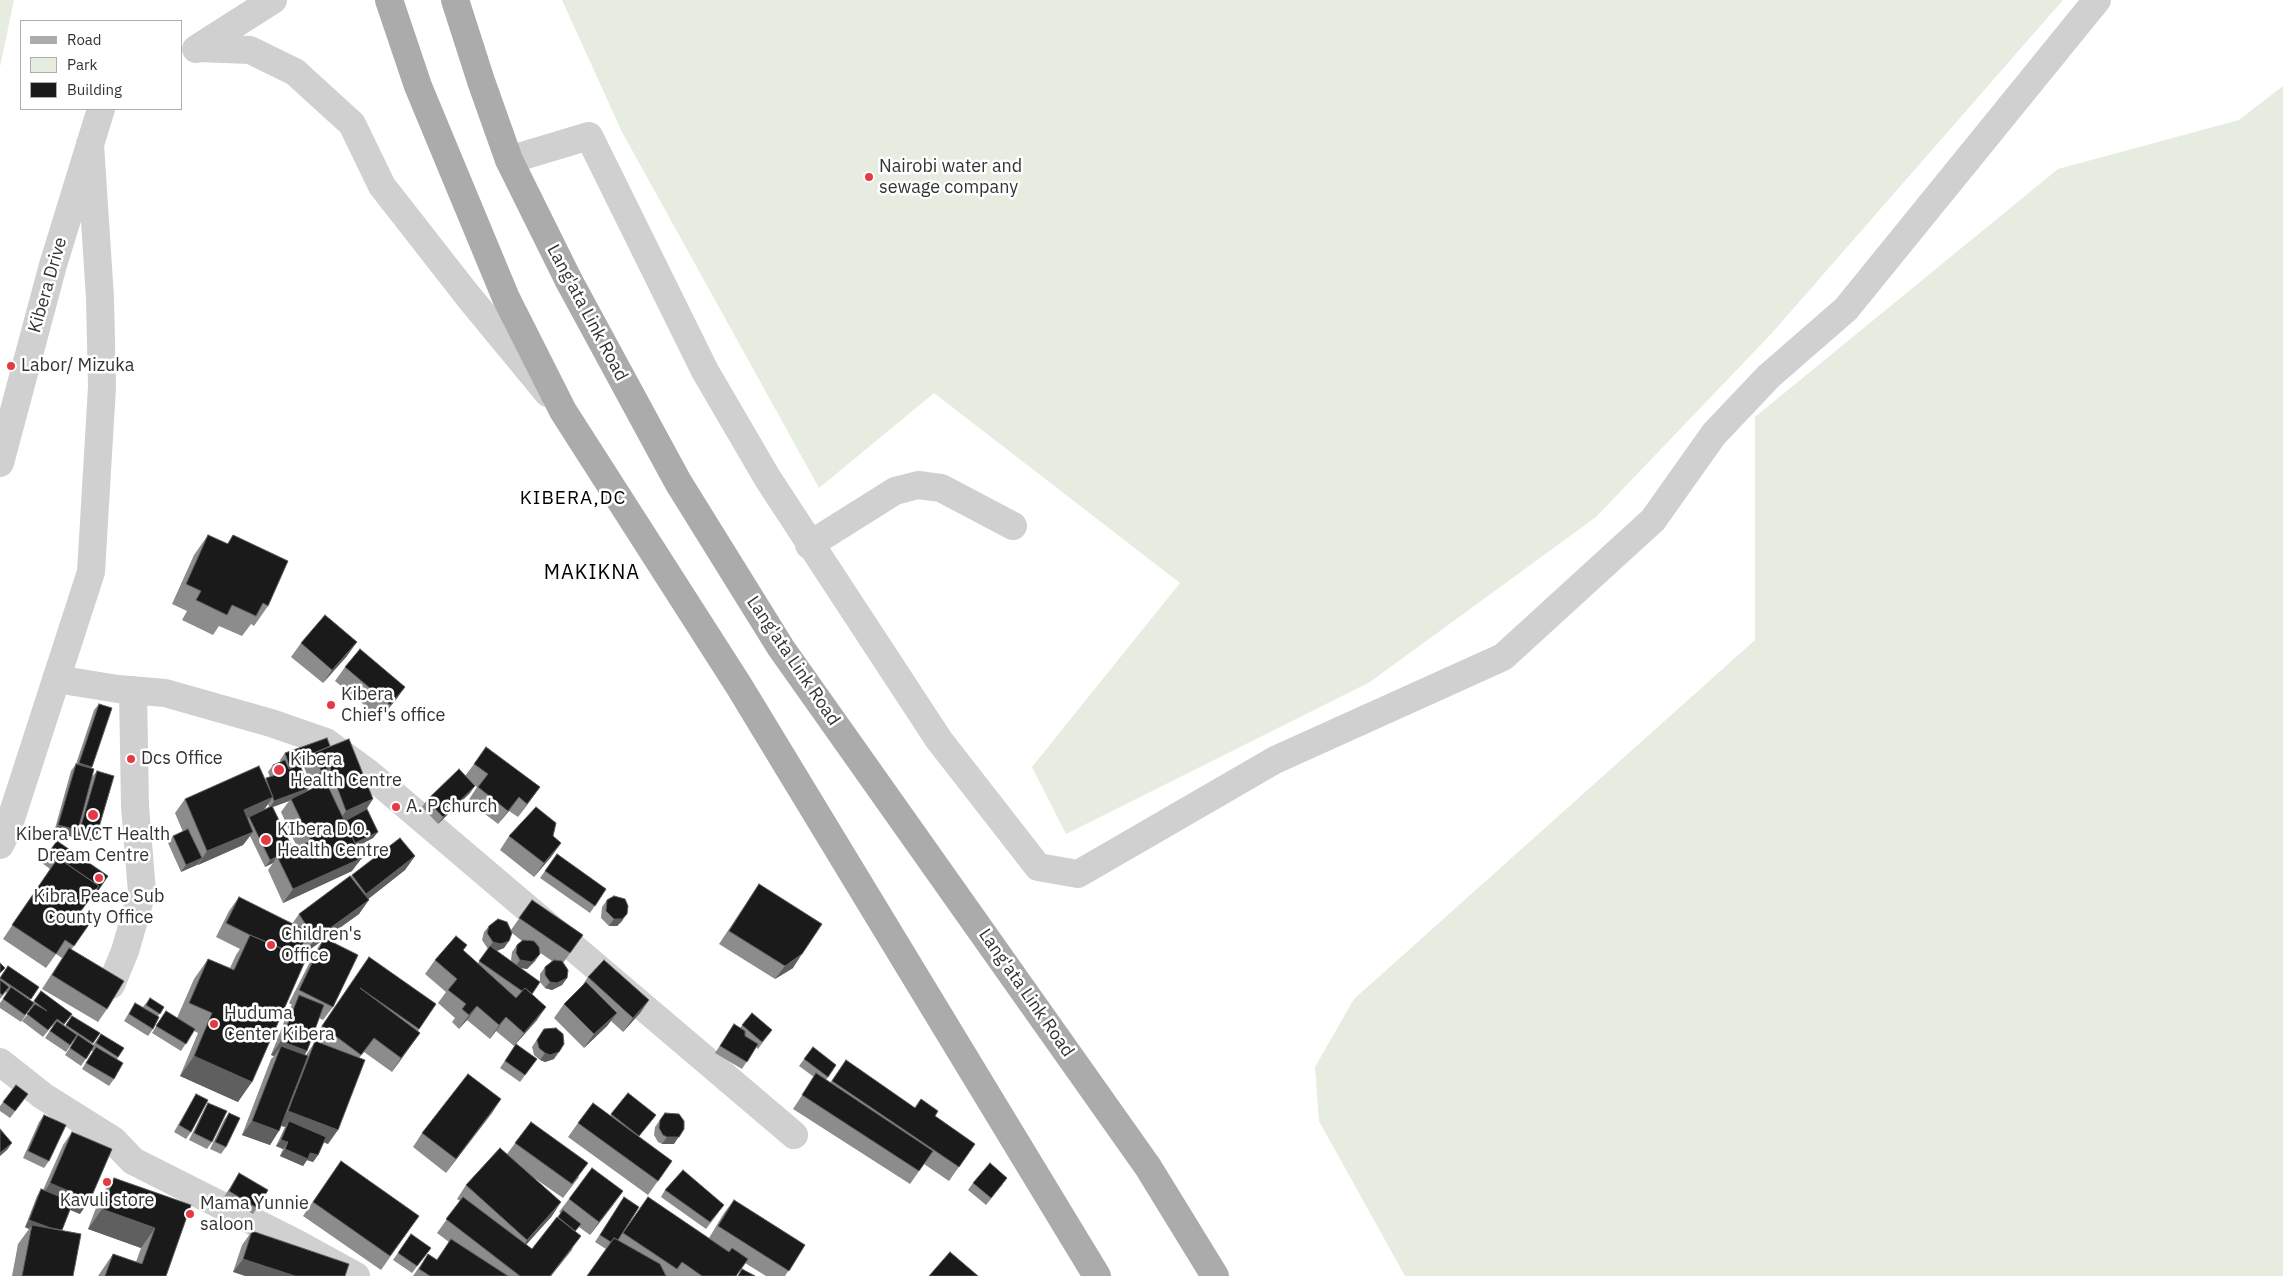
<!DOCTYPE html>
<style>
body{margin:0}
#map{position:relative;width:2283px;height:1276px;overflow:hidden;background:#fff;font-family:"IBM Plex Sans",sans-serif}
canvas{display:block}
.legend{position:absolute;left:20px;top:20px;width:162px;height:90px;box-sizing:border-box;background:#fff;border:1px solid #adadad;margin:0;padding:6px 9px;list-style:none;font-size:15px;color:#333}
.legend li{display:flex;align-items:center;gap:10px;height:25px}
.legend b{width:25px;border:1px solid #adadad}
</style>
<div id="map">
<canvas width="2283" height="1276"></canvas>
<ul class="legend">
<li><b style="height:6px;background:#ababab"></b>Road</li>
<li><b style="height:14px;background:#e6ecdf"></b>Park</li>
<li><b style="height:14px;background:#1a1a1a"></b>Building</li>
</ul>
</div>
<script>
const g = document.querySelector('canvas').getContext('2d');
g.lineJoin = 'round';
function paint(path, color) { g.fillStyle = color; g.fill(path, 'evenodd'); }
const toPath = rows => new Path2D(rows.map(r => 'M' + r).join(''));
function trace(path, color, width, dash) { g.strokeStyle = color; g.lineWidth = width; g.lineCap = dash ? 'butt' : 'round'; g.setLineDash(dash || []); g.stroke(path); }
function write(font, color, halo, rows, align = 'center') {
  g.font = font + ' "IBM Plex Sans",sans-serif'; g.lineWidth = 5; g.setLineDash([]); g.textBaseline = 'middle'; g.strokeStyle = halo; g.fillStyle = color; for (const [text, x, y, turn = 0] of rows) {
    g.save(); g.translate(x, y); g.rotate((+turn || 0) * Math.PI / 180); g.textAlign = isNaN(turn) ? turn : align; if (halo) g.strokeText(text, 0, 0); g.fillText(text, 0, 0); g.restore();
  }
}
paint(toPath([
 [0,0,14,0,0,67],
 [562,0,2063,0,1772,333,1596,517,1370,682,1066,834,1032,767,1180,583,934,393,819,488,622,132],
 [2283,86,2283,1276,1405,1276,1319,1121,1315,1067,1354,999,1755,640,1755,417,2058,169,2239,120]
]), '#e6ecdf');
trace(toPath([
 [198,48,250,50,295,72,352,124,382,186,468,296,548,393],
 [196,49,273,0],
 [509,160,589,136,705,371,768,479,939,740,1038,867,1078,874,1275,760,1503,657,1653,520,1714,434,1769,376,1846,309,2097,0],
 [0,463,53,265,101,109],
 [809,545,895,491,918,485,941,488,1013,526],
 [56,679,118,689,165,693,271,723,326,742,367,772,794,1135],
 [0,845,7,831,91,572,102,387,100,298,90,144],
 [111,985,125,951,142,892,135,806,133,690],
 [0,1062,43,1096,113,1140,133,1161,296,1243,356,1276]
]), '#d0d0d0', 28);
trace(toPath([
 [389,0,418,86,506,298,563,411,739,686,1097,1276],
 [455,0,481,81,509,160,569,281,678,482,781,648,1148,1167,1215,1276]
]), '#ababab', 28);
paint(toPath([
 [208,535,227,544,233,535,268,606,254,626,251,624,242,636,219,626,213,635,182,620,187,611,172,604,194,555],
 [301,643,347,656,323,683,291,657],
 [345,667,405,687,395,701,380,718,335,681],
 [99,704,91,768,92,777,97,771,97,834,92,841,75,836,76,833,73,837,54,832,71,771,76,764,94,710],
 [330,746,365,810,378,832,373,838,357,847,352,871,283,903,268,870,273,863,265,867,250,836,243,845,198,865,197,864,181,872,168,843,173,836,183,832,175,813,185,799,265,780,266,778,270,777,268,772,273,765,281,762,280,760,285,753],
 [307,763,304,767,311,785,320,782,321,785,307,791,309,788,300,766],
 [289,801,281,812,297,847,293,849,273,807],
 [268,804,269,807,264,810],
 [474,764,540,787,518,817,509,811,498,824,468,801,477,787,473,784,470,793,438,824,422,807,427,800,465,776],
 [509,836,553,836,561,843,551,857,534,877,500,850],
 [57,841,108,876,92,898,91,897,78,915,90,923,71,950,107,1009,98,1022,42,989,62,958,56,954,46,968,3,939,50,869,42,863],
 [557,854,606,889,590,913,540,878],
 [415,856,405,870,368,899,359,914,325,938,333,1007,323,1020,319,1018,307,1051,305,1054,306,1055,315,1042,312,1040,369,957,436,1004,418,1031,420,1033,392,1072,364,1052,359,1058,328,1144,324,1142,318,1155,313,1162,307,1160,303,1166,280,1156,283,1149,276,1146,285,1127,281,1126,270,1145,242,1135,271,1059,274,1056,271,1055,289,1009,292,1005,289,1003,315,952,323,940,305,953,301,947,297,955,238,1102,180,1076,198,1033,194,1031,181,1051,152,1033,166,1011,177,1018,194,979,208,959,230,968,236,955,240,949,216,937,229,911,239,897,292,924,299,914,350,877,352,875],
 [759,884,793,968,775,979,719,944],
 [532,900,583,935,563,963,567,978,562,985,552,990,545,988,540,982,540,974,545,967,552,961,539,952,540,954,535,961,527,969,521,968,532,994,537,1020,514,1046,496,1031,490,1039,467,1020,459,1029,452,1022,455,1018,438,1003,446,992,425,974,435,960,467,945,463,951,478,963,488,949,482,940,484,932,489,926,511,930],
 [512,933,522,941,517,945,512,952,511,960,512,962,497,951,504,948],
 [607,900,622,921,617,926,609,926,601,918,602,907],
 [8,966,39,987,30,1000,33,1002,41,991,72,1014,64,1025,65,1026,72,1016,100,1033,92,1045,93,1045,101,1034,124,1048,117,1059,114,1079,109,1086,82,1069,93,1051,91,1051,81,1066,65,1055,74,1041,74,1040,66,1052,45,1038,53,1026,52,1026,43,1037,22,1021,31,1010,30,1009,21,1022,0,1008,0,1003,7,993,6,992,0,999,0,978],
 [588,977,649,1000,640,1013,623,1032,611,1021,607,1026,584,1048,554,1018,564,1004,579,990],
 [150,998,164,1007,158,1016,153,1029,148,1036,124,1021,135,1003,143,1007],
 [752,1013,772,1030,758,1049,756,1047,742,1069,715,1053,734,1024,740,1028],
 [544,1029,554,1059,545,1062,540,1060,534,1055,532,1047],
 [516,1044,537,1059,520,1082,500,1068],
 [813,1047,836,1065,826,1080,830,1083,846,1060,915,1108,935,1116,975,1144,949,1181,924,1164,910,1184,793,1109,814,1077,799,1066],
 [16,1085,23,1101,10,1118,0,1111,0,1106],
 [628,1093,656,1115,638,1137,672,1161,648,1195,568,1137,578,1123,610,1116],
 [196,1094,191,1132,186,1139,174,1132,192,1101],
 [501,1099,446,1173,413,1147,422,1133],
 [208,1103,212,1142,207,1149,189,1140,204,1110],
 [229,1113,226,1147,221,1154,210,1149,224,1120],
 [44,1115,49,1161,44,1168,23,1158,39,1122],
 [660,1120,674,1144,662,1144,658,1142,654,1135,655,1127],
 [531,1122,579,1177,563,1198,530,1175,552,1216,526,1244,532,1249,561,1213,559,1212,569,1199,623,1191,613,1205,590,1235,579,1227,576,1231,572,1250,551,1276,413,1276,428,1254,437,1260,449,1242,437,1233,460,1201,457,1199,466,1185,507,1154],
 [72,1132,80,1214,70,1210,62,1230,73,1276,12,1276,18,1244,29,1229,25,1227,37,1196,41,1189,43,1190,63,1145],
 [341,1161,419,1216,381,1270,303,1216],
 [239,1173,257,1208,253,1214,224,1197],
 [114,1178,191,1205,166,1276,98,1276,113,1254,136,1262,141,1248,88,1229,100,1197],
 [973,1183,1003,1184,986,1205,968,1190],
 [665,1190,719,1212,706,1229,661,1197],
 [624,1197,618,1240,648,1197,709,1238,724,1213,734,1200,805,1245,785,1276,766,1276,745,1263,736,1276,587,1276,606,1249,595,1242],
 [252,1231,345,1276,233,1272,242,1245],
 [411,1234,431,1248,412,1273,393,1260]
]), '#8c8c8c');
paint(toPath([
 [357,642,347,656,323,683,332,670],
 [405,687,395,701,380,718,390,705],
 [312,756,307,763,284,772,289,765],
 [79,763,92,767,87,774,74,770],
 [330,768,320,782,311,785,321,771],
 [475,786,470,793,438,824,443,817],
 [540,787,530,801,518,817,527,804],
 [309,788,304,795,291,799,289,801,270,808,274,801],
 [273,797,263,811,234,824,244,810],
 [519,797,509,811,498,824,508,811],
 [373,799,364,813,336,825,346,811],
 [58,825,78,830,73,837,54,832],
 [80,829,97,834,92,841,75,836],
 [253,832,243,845,198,865,207,851],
 [378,832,373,838,348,851,353,844],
 [561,843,551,857,534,877,544,863],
 [293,849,277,856,273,863,265,867,270,860],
 [415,856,405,870,357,908,366,894],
 [202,858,197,865,181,872,186,865],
 [362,858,352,871,283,903,293,889],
 [369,900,359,914,305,953,315,939],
 [627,914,622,921,617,926,609,926,614,919],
 [509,941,504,948,496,951,488,949,493,942],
 [540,954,535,961,527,969,515,967,520,960],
 [802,954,793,968,775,979,785,966],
 [567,978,562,985,552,990,545,988,550,982],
 [649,1000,640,1013,623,1032,633,1018],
 [477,1006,467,1020,459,1029,469,1015],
 [546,1007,537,1020,514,1046,524,1033],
 [617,1013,607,1026,584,1048,594,1034],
 [506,1017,496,1031,490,1039,499,1025],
 [420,1033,410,1047,392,1072,401,1058],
 [281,1041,307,1051,298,1064,281,1046,274,1056,271,1055],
 [559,1052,554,1059,545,1062,540,1060,545,1053],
 [194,1056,252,1082,238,1102,180,1076],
 [501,1099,492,1113,446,1173,456,1159],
 [288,1111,338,1130,328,1144,286,1128,289,1121,285,1127,279,1125],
 [252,1121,279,1131,270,1145,242,1135],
 [684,1129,674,1144,662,1144,667,1137],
 [281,1140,288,1142,283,1149,276,1146],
 [12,1143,7,1150,0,1156,0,1153],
 [285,1149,310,1153,318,1155,313,1162,307,1160,303,1166,280,1156],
 [50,1183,90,1200,80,1214,41,1197],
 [623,1191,613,1205,590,1235,599,1222],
 [561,1202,552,1216,518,1254,527,1240],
 [102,1209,155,1228,141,1248,88,1229],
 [29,1220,61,1232,32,1225,29,1229,25,1227],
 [581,1236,551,1276,550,1276],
 [243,1259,295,1276,245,1276,233,1272]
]), '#5f5f5f');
const building = toPath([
 [208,535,228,544,233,535,288,561,268,606,263,603,256,616,232,605,227,615,196,600,201,591,186,584,208,535],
 [325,615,357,642,332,670,301,643,325,615],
 [360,649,405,687,390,705,345,667,360,649],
 [99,704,112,708,92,767,79,763,99,704],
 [327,738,330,746,314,753,312,756,289,765,285,753,327,738],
 [349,739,373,799,346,811,330,768,321,771,314,753,349,739],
 [486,747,540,787,527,804,519,797,508,811,478,787,488,774,474,764,486,747],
 [285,760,289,769,300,765,309,788,274,801,266,778,276,775,273,765,285,760],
 [76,764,94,769,78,830,58,825,76,764],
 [259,766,273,797,244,810,253,832,207,851,185,799,259,766],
 [459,769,475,786,443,817,427,800,459,769],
 [97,771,114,776,97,834,80,829,97,771],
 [326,782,362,858,293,889,277,856,311,841,291,799,326,782],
 [272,806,293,849,270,860,249,817,272,806],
 [536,807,556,823,553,836,561,843,544,863,509,836,536,807],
 [367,809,378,832,355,843,345,821,367,809],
 [188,829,202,858,186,865,173,836,188,829],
 [400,838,415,856,366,894,352,875,400,838],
 [57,841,108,876,97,892,95,890,99,886,58,858,55,862,46,856,57,841],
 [557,854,606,889,595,906,545,871,557,854],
 [58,858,99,886,78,915,90,923,74,946,65,940,56,954,12,925,58,858],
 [350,876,369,900,315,939,299,914,350,876],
 [759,884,822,924,802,954,785,966,729,931,759,884],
 [614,896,625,899,628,906,627,914,622,919,614,919,606,911,607,900,614,896],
 [239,897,309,932,297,955,250,935,226,923,239,897],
 [532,900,583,935,570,953,519,918,532,900],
 [498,919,507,922,512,933,509,941,501,944,493,942,487,933,489,926,498,919],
 [250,935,306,959,252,1082,194,1056,212,1013,189,1003,208,959,234,970,250,935],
 [456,936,467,945,463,950,516,998,525,988,546,1007,524,1033,506,1017,499,1025,477,1006,469,1015,462,1009,466,1004,448,990,457,979,435,960,456,936],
 [324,938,358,955,333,1007,299,990,324,938],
 [523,940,534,941,539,947,540,954,532,962,520,960,516,953,517,945,523,940],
 [490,946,540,982,532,994,525,988,522,991,479,961,490,946],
 [69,948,124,981,107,1009,52,975,69,948],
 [369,957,436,1004,419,1029,360,988,420,1033,401,1058,374,1038,361,1055,322,1026,369,957],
 [554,960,562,961,568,970,567,978,557,983,550,982,545,975,545,967,554,960],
 [604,960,649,1000,633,1018,588,977,604,960],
 [0,963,5,968,0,973,0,963],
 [8,966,39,987,31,999,0,978,8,966],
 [0,980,9,987,2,995,0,993,0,980],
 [586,982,617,1013,594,1034,564,1004,586,982],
 [11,987,34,1003,25,1015,3,999,11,987],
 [41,991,72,1014,64,1024,57,1019,48,1030,27,1014,35,1004,47,1011,34,1001,41,991],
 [299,995,324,1005,307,1051,281,1041,299,995],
 [150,998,164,1007,160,1014,146,1005,150,998],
 [135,1003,159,1017,153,1029,129,1014,135,1003],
 [166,1011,195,1029,186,1044,156,1026,166,1011],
 [752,1013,772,1030,762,1042,742,1025,752,1013],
 [72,1016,100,1033,93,1043,66,1025,72,1016],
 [57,1021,77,1035,70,1045,50,1031,57,1021],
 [734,1024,745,1031,745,1036,758,1044,747,1062,720,1046,734,1024],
 [556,1028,563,1034,564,1044,559,1052,550,1055,545,1053,539,1048,537,1040,544,1029,556,1028],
 [101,1034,124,1048,118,1057,96,1043,101,1034],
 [78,1035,94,1046,86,1059,70,1048,78,1035],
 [315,1041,365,1060,338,1130,288,1111,315,1041],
 [516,1044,537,1059,525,1075,505,1061,516,1044],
 [281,1046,308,1056,279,1131,252,1121,281,1046],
 [96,1047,123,1063,114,1079,86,1063,96,1047],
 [813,1047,836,1065,828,1077,804,1059,813,1047],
 [846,1060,915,1108,921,1099,938,1111,935,1116,975,1144,959,1167,832,1081,846,1060],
 [816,1073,933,1151,919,1171,802,1095,816,1073],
 [468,1074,501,1099,456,1159,422,1133,468,1074],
 [16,1085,28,1094,15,1111,3,1102,16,1085],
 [628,1093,656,1115,639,1136,611,1114,628,1093],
 [196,1094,208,1100,191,1132,179,1125,196,1094],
 [208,1103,227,1111,212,1142,194,1133,208,1103],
 [593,1103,672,1161,658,1181,578,1123,593,1103],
 [229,1113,240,1118,226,1147,215,1142,229,1113],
 [665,1113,679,1114,684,1121,684,1129,679,1137,667,1137,663,1135,659,1128,660,1120,665,1113],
 [44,1115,66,1125,49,1161,28,1151,44,1115],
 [289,1121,326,1137,318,1155,310,1153,308,1159,285,1149,288,1142,281,1140,289,1121],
 [531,1122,588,1163,572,1184,515,1143,531,1122],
 [0,1129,12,1143,0,1153,0,1129],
 [72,1132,112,1149,90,1200,50,1183,72,1132],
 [500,1148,561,1202,527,1240,466,1185,500,1148],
 [341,1161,419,1216,390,1256,313,1202,341,1161],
 [990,1163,1007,1178,991,1198,973,1183,990,1163],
 [592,1168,623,1191,599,1222,569,1199,592,1168],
 [683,1170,724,1205,710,1222,665,1190,683,1170],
 [239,1173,268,1190,257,1208,229,1191,239,1173],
 [114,1178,191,1205,166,1276,105,1276,113,1254,142,1264,155,1228,102,1209,114,1178],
 [41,1189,73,1202,62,1230,51,1228,29,1220,41,1189],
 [463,1197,532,1249,557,1217,581,1236,550,1276,520,1276,446,1219,463,1197],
 [624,1197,639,1207,618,1240,614,1238,611,1242,600,1235,624,1197],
 [648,1197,729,1252,732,1248,748,1259,736,1276,702,1276,682,1262,677,1269,623,1233,648,1197],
 [734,1200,805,1245,789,1271,718,1226,734,1200],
 [563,1210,581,1224,575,1231,558,1217,563,1210],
 [32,1225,81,1234,73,1276,22,1276,32,1225],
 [252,1231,349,1264,345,1276,295,1276,243,1259,252,1231],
 [411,1234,431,1248,417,1266,398,1253,411,1234],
 [614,1238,660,1264,666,1276,587,1276,614,1238],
 [451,1239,508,1276,430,1276,419,1269,428,1254,437,1260,451,1239],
 [950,1252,978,1276,929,1276,950,1252],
 [742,1269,755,1276,738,1276,742,1269]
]);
paint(building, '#1a1a1a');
trace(building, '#5f5f5f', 1);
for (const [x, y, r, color] of [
 [869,177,5,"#e63946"],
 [11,366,5,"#e63946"],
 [331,705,5,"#e63946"],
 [131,759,5,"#e63946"],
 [279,770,6,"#e63946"],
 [396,807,5,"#e63946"],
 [93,815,6,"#e63946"],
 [266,840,6,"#e63946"],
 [99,878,5,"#e63946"],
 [271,945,5,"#e63946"],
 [214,1024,5,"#e63946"],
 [107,1182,5,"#e63946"],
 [190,1214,5,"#e63946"]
]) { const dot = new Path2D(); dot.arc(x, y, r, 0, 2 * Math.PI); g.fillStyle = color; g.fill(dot); trace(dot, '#fff', 2); }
write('18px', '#333', '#fff', [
 ["Nairobi water and",879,167],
 ["sewage company",879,188],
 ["Labor/ Mizuka",21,366],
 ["Kibera",341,695],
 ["Chief's office",341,716],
 ["Dcs Office",141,759],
 ["Kibera",290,760],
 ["Health Centre",290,781],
 ["A. P church",406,807],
 ["KIbera D.O.",277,830],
 ["Health Centre",277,851],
 ["Kibera LVCT Health",93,835,"center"],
 ["Dream Centre",93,856,"center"],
 ["Kibra Peace Sub",99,897,"center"],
 ["County Office",99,918,"center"],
 ["Children's",281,935],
 ["Office",281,956],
 ["Huduma",224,1014],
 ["Center Kibera",224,1035],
 ["Kavuli store",107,1201,"center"],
 ["Mama Yunnie",200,1204],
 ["saloon",200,1225]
], 'left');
write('18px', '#333', '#fff', [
 ["Kibera Drive",48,285,-74],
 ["Lang'ata Link Road",587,313,62],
 ["Lang'ata Link Road",793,661,56],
 ["Lang'ata Link Road",1026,993,55]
]);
g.letterSpacing = '1px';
write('19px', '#000', '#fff', [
 ["KIBERA,DC",573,499]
]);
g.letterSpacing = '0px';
g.letterSpacing = '1px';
write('20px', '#000', '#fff', [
 ["MAKIKNA",592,573]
]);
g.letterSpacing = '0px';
</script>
